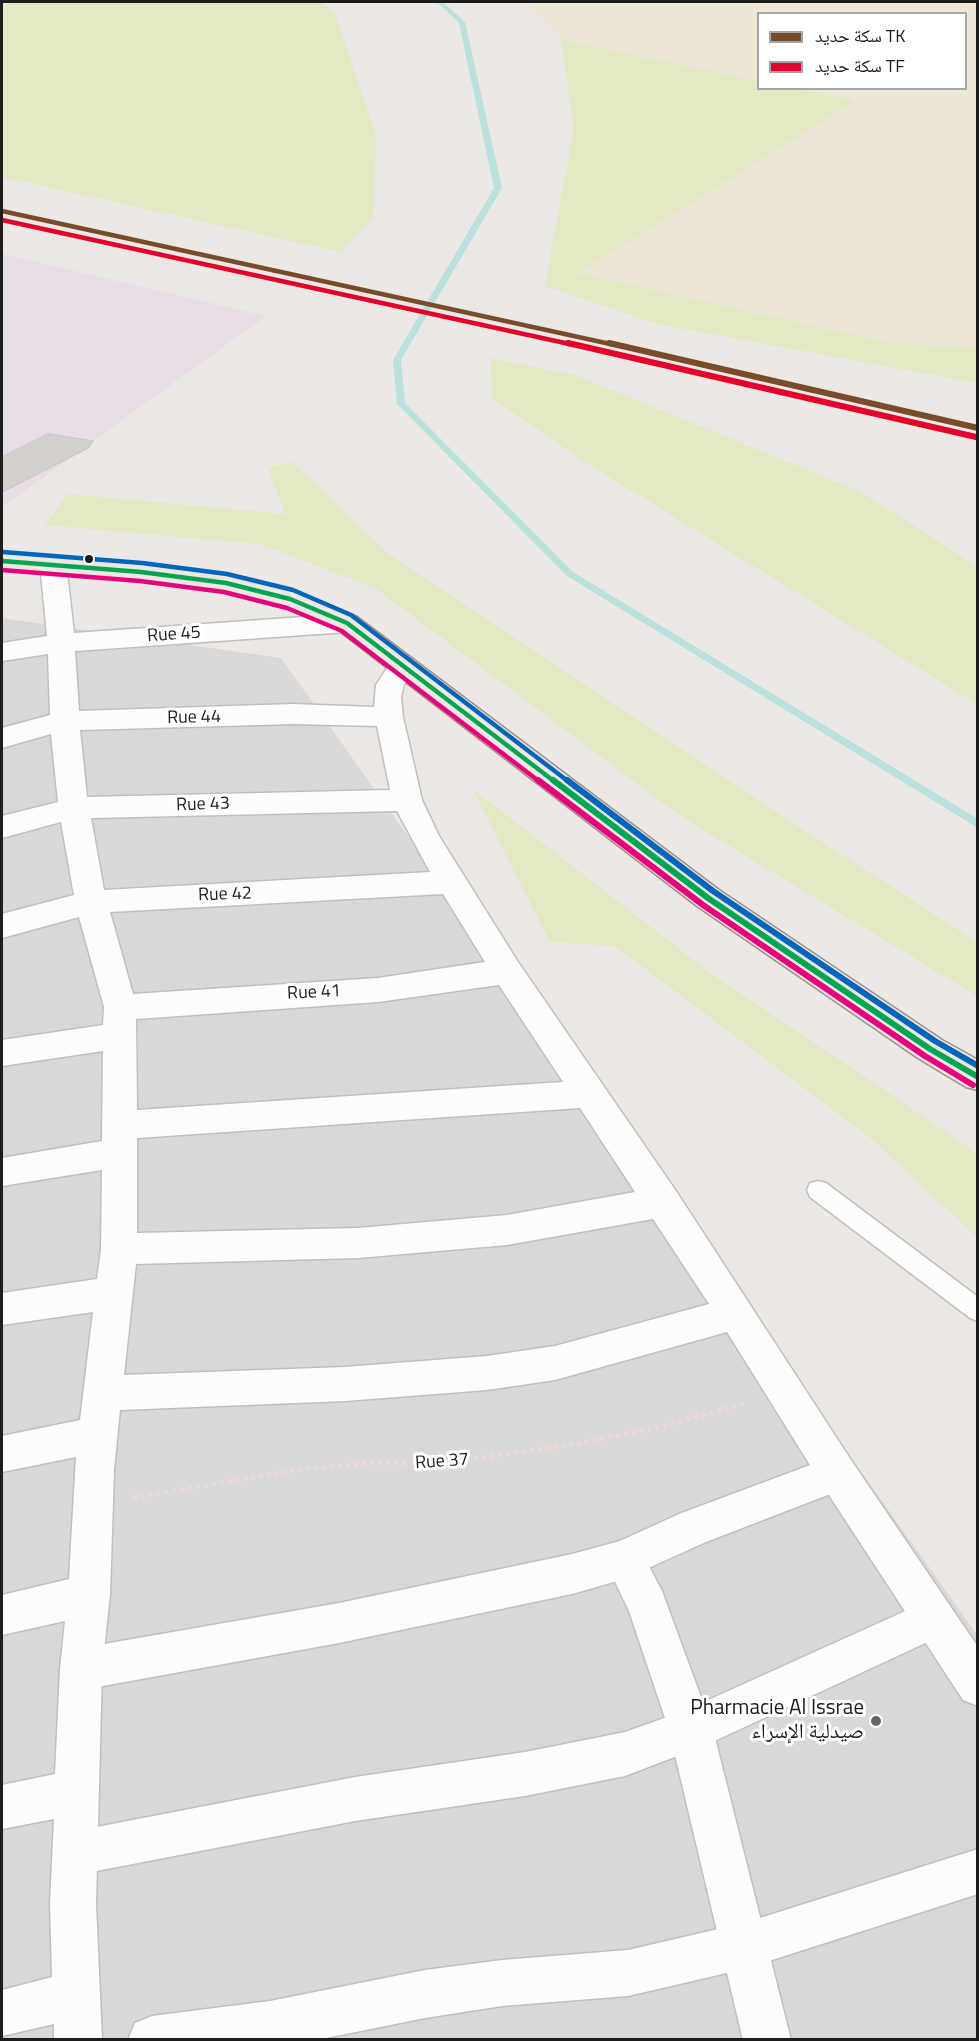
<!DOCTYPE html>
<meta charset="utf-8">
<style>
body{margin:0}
#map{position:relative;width:979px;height:2041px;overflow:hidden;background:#ebe8e5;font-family:"Titillium Web","Noto Naskh Arabic",sans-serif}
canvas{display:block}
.frame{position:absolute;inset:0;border:3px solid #1d1d1d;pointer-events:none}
.legend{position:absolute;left:757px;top:12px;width:210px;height:78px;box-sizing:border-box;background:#fff;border:2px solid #a5a5a5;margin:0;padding:8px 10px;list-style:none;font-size:18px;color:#1d1d1d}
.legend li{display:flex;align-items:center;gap:12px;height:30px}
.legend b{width:30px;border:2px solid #a5a5a5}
</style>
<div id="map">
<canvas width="979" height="2041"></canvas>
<div class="frame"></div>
<ul class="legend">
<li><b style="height:8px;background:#7a4b2a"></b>سكة حديد TK</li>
<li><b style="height:8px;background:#e4002b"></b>سكة حديد TF</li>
</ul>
</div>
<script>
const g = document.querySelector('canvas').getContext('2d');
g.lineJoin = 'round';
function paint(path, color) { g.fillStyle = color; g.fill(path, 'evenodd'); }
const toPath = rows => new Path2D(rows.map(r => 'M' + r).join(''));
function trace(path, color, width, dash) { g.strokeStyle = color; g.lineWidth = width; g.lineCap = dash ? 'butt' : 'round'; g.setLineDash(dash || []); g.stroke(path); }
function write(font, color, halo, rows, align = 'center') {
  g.font = font + ' "Titillium Web","Noto Naskh Arabic",sans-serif'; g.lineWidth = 6; g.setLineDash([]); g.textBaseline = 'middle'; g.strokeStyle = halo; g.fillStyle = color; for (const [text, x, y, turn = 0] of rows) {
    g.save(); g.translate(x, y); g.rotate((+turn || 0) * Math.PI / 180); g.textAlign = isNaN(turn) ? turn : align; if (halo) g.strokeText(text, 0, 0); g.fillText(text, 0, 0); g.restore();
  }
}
paint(toPath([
 [2,618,281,658,978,1636,977,2039,2,2040]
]), '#dad8d7');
paint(toPath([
 [2,254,266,316,2,507]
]), '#e8dde7');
paint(toPath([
 [524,2,977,2,977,347,894,344,577,272,854,101,796,89,966,88,966,14,758,14,758,81,561,40]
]), '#ede7d8');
paint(toPath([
 [2,2,323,2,335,15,376,135,373,218,340,252,2,177],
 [561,40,758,81,758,88,796,89,855,101,578,273,894,344,977,347,977,383,657,324,545,286,574,128],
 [491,358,575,375,861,492,977,566,977,704,582,460,492,398],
 [292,462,387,553,839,853,977,942,977,996,682,817,375,588,260,544,45,525,68,494,285,514,268,467],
 [473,789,710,973,977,1153,977,1237,872,1139,615,946,550,942]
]), '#e3e9c3');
paint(toPath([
 [437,2,443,2,465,22,502,188,401,360,405,403,573,572,978,819,978,828,567,576,397,404,393,360,494,188,459,23,437,2]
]), '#b8e0dc');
const building = toPath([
 [48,434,93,441,88,448,2,492,2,457,48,434]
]);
paint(building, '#d4d0ce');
trace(building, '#cec9c7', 1.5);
const service = toPath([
 [818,1181,826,1183,978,1297,978,1321,970,1318,810,1197,807,1190,810,1183,818,1181]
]);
const pedestrian = toPath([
 [837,1455,851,1460,857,1473,851,1486,706,1542,624,1579,572,1594,339,1643,81,1690,66,1684,60,1669,66,1654,81,1648,339,1603,572,1554,620,1541,679,1514,837,1455],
 [934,1598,949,1604,955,1618,949,1632,706,1745,625,1776,525,1796,355,1821,76,1875,60,1869,54,1853,60,1837,76,1831,355,1777,525,1752,625,1732,684,1711,934,1598],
 [978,1849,978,1894,744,1969,628,1996,502,2006,425,2018,316,2040,128,2040,135,2023,152,2016,270,2001,425,1970,502,1960,628,1950,744,1923,978,1849]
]);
const minor = toPath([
 [53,555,62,557,66,563,74,633,347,614,357,617,361,623,357,629,347,632,75,651,79,711,293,704,374,707,376,685,393,659,403,656,413,659,417,665,404,685,401,697,403,717,422,800,439,836,518,962,676,1191,851,1460,978,1647,978,1706,963,1700,823,1486,727,1332,555,1380,487,1390,345,1401,120,1410,114,1470,110,1595,102,1669,96,1904,102,2040,54,2040,54,2024,2,2036,2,1990,52,1977,50,1904,54,1819,2,1829,2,1785,55,1774,60,1669,65,1621,2,1635,2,1595,69,1579,76,1457,2,1472,2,1436,80,1420,93,1312,2,1325,2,1293,97,1279,101,1249,102,1170,2,1186,2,1158,102,1141,103,1051,2,1066,2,1040,103,1025,104,1007,79,917,2,938,2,914,74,895,61,822,2,838,2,816,58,802,51,734,2,748,2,728,50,715,48,654,2,661,2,643,47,636,40,563,44,557,53,555],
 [293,724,377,726,390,790,87,797,80,730,293,724],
 [397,811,430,872,104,890,91,818,397,811],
 [443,894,485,962,378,978,133,994,110,912,443,894],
 [499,985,563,1082,137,1110,136,1019,378,1002,499,985],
 [580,1108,635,1192,507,1215,358,1228,137,1233,137,1138,580,1108],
 [653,1219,709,1304,555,1346,487,1356,345,1367,124,1375,136,1264,358,1258,507,1245,653,1219],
 [624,1539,638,1545,662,1591,713,1730,791,2040,743,2040,669,1730,629,1611,604,1559,610,1545,624,1539]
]);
const primary = toPath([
 [2,553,141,564,226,575,300,593,357,617,719,890,942,1040,978,1060,978,1090,966,1087,918,1058,697,906,337,629,281,605,226,591,141,580,2,569,2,553]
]);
trace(service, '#c1bfbe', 3);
trace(pedestrian, '#c1bfbe', 3);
trace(minor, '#c1bfbe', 3);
trace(primary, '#a18e82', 3);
trace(toPath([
 [133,1498,297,1470,372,1463,434,1464,569,1445,660,1427,746,1403]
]), '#ead8db', 4.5, [4, 4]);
paint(service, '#fcfcfb');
paint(pedestrian, '#fcfcfb');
paint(minor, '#fcfcfb');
paint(primary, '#f0e7e3');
trace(toPath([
 [2,561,141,572,226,583,290,599,347,623,555,782]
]), '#00a651', 4.5);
trace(toPath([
 [553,780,708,898,930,1049,978,1077]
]), '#00a651', 6);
trace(toPath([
 [2,570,140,581,224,592,287,608,342,631,540,782]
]), '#e5007d', 4.5);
trace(toPath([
 [538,780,703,905,925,1056,973,1085]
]), '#e5007d', 6);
trace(toPath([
 [3,552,142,563,227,574,293,590,351,615,569,782]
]), '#0065bd', 4.5);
trace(toPath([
 [567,780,713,891,935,1041,978,1066]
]), '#0065bd', 6);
trace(toPath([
 [2,211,615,345]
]), '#7a4b2a', 4.5);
trace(toPath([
 [609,343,978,428]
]), '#7a4b2a', 6);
trace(toPath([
 [2,220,574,345]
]), '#e4002b', 4.5);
trace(toPath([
 [568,343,976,437]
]), '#e4002b', 6);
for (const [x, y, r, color] of [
 [89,559,5,"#1d1d1d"],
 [876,1721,6,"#656463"]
]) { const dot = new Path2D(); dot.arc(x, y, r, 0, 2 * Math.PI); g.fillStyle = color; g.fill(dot); trace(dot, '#fff', 2); }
write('18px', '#1d1d1d', '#fff', [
 ["Rue 45",174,635,-4],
 ["Rue 44",194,718,-1],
 ["Rue 43",203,805,-2],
 ["Rue 42",225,895,-2],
 ["Rue 41",314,993,-3],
 ["Rue 37",442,1462,-4]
]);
write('21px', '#1d1d1d', '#fff', [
 ["Pharmacie Al Issrae",864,1709],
 ["صيدلية الإسراء",864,1733]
], 'right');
</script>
